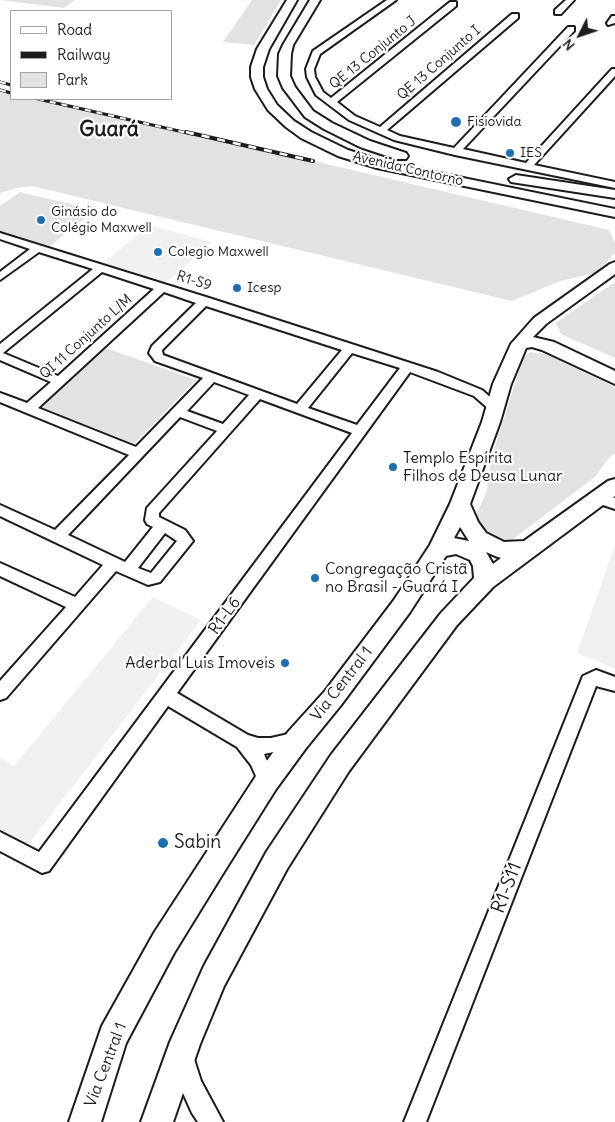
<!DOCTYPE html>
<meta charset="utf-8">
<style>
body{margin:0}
#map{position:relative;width:615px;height:1122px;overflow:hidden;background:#fff;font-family:Delius,sans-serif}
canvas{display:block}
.legend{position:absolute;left:10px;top:10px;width:162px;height:90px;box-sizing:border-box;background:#fff;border:1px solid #a4a4a4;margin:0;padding:6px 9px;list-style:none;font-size:15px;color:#1c1c1c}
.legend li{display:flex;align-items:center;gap:10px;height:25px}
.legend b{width:25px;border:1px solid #a4a4a4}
.north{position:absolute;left:555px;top:10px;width:50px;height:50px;-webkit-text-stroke:4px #fff;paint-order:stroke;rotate:229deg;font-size:14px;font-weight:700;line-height:20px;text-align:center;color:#1c1c1c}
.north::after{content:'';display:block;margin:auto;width:18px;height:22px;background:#1c1c1c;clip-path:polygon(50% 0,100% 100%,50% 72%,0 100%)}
</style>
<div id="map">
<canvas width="615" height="1122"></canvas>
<ul class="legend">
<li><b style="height:6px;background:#fff"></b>Road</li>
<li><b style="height:6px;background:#1c1c1c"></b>Railway</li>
<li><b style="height:14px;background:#e2e2e2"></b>Park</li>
</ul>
<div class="north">N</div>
</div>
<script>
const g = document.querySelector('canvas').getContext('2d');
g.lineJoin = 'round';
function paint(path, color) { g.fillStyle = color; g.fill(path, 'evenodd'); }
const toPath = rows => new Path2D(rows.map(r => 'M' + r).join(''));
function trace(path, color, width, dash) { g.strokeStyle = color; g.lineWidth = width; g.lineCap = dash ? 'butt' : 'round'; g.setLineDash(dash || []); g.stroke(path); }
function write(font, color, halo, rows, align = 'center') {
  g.font = font + ' Delius,sans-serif'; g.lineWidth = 4.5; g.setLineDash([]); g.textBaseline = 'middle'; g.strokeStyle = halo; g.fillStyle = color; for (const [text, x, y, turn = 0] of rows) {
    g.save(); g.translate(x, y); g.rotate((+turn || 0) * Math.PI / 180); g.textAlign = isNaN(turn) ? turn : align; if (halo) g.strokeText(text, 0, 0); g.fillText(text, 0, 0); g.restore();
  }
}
paint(toPath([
 [149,225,212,242,166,283,104,263],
 [615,545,615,669,577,653],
 [153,597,201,620,26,847,0,831,0,758,14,766]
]), '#f0f0f0');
paint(toPath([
 [0,0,75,0,64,8],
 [252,0,281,0,254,45,223,42],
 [0,88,11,90,11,99,48,99,609,230,615,243,615,253,595,273,560,281,512,301,32,186,17,188,0,193],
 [20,192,95,210,50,246,0,231,0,206],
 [615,282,615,358,561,334,556,323],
 [106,348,196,380,134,444,40,407],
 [530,352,546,354,615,387,615,453,608,459,596,476,509,542,494,542,484,534,476,516,487,490,491,459,523,358]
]), '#e2e2e2');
const street = toPath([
 [387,0,396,0,320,54,314,69,315,77,323,92,331,98,450,2,456,2,456,6,337,102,355,116,380,127,512,14,518,14,518,18,387,130,400,136,454,148,568,27,574,27,574,31,463,149,526,163,612,69,615,69,615,76,534,165,615,182,615,188,455,155,394,140,349,120,316,95,307,77,306,69,313,51,387,0],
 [566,0,574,0,561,14,555,14,555,10,566,0],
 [612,16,615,16,615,23,608,25,607,23,612,16],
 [0,233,209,298,438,372,482,390,501,407,495,411,490,410,474,396,410,372,177,693,248,735,258,738,271,738,297,732,303,734,306,740,303,746,264,754,276,781,273,787,267,789,261,787,251,765,237,747,168,706,49,871,42,873,0,851,0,832,39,852,352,433,260,399,159,513,159,517,185,530,193,541,160,582,148,585,116,571,6,698,0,700,0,681,66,607,0,576,0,563,75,597,103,565,0,516,0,505,55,530,129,455,0,402,0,393,27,403,51,382,0,360,0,344,93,269,39,252,0,280,0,272,30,249,0,239,0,233],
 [102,272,154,289,58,376,3,353,102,272],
 [164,292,196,303,152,346,149,353,155,361,203,378,136,447,38,408,164,292],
 [206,306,342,350,297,404,163,355,162,350,206,306],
 [352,353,400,368,357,425,308,408,352,353],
 [214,382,249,395,223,424,187,411,214,382],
 [180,417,217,431,147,508,145,520,147,524,153,527,125,562,68,535,180,417],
 [165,533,177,541,151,573,138,568,165,533],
 [599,493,615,498,615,509,594,502,592,498,594,494,599,493],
 [596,670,615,677,615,691,596,686,426,1122,404,1122,581,681,583,676,596,670],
 [184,1050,192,1053,201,1081,223,1122,198,1122,192,1113,179,1084,173,1061,176,1053,184,1050]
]);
const secondary = toPath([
 [287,0,297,0,269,49,263,67,263,77,267,89,277,105,294,121,311,132,348,150,385,162,615,209,615,217,377,168,338,156,301,138,286,127,268,110,255,89,251,77,251,67,257,49,287,0],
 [310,0,320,0,293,45,291,54,290,76,295,87,313,111,332,123,370,141,406,153,408,156,406,159,396,159,360,147,324,129,305,117,283,88,278,76,279,54,283,45,310,0],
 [516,175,615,190,615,198,511,182,509,179,516,175],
 [615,262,615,274,546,324,533,337,554,342,615,371,615,384,542,350,532,347,526,348,511,384,500,422,470,504,478,522,486,533,504,542,524,541,608,481,615,479,615,496,493,587,457,625,349,771,287,869,224,986,200,1044,173,1122,141,1122,170,1042,204,966,267,851,331,755,441,613,474,578,473,566,470,560,456,554,446,556,410,612,341,705,306,748,276,789,222,875,174,953,126,1043,101,1122,69,1122,102,1026,154,933,258,773,288,732,325,691,394,600,430,545,450,504,482,422,493,384,511,344,534,318,610,264,615,262],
 [460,527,462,530,469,541,454,538,460,527],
 [486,552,495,556,501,558,493,564,486,552]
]);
trace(street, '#1c1c1c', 4);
trace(secondary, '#1c1c1c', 4);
paint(street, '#fff');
paint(secondary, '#fff');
const railFar1 = toPath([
 [0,82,11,85],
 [0,90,11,93],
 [38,99,192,134]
]);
const rail = toPath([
 [186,132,313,161]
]);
trace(railFar1, '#1c1c1c', 3);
trace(rail, '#1c1c1c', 4);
trace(railFar1, '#fff', 2, [6]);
trace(rail, '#fff', 2.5, [8]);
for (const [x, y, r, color] of [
 [456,122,6,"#1f6fb2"],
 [510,153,5,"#1f6fb2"],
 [41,220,5,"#1f6fb2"],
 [158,252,5,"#1f6fb2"],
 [237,288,5,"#1f6fb2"],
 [393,467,5,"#1f6fb2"],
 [315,578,5,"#1f6fb2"],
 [285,663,5,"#1f6fb2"],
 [163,843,6,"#1f6fb2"]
]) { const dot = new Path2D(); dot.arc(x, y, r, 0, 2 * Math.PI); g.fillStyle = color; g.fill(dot); trace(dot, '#fff', 2); }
write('14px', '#1c1c1c', '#fff', [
 ["QE 13 Conjunto J",373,53,-39],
 ["QE 13 Conjunto I",439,63,-41],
 ["Avenida Contorno",408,169,13],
 ["R1-S9",194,281,17],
 ["QI 11 Conjunto L/M",86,337,-42]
]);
write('14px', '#1c1c1c', '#fff', [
 ["Fisiovida",467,122],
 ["IES",520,153],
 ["Ginásio do",51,212],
 ["Colégio Maxwell",51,228],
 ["Colegio Maxwell",168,252],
 ["Icesp",247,288]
], 'left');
write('16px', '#1c1c1c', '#fff', [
 ["Templo Espírita",403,458],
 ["Filhos de Deusa Lunar",403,476],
 ["Congregação Cristã",325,569],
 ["no Brasil - Guará I",325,587],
 ["Aderbal Luis Imoveis",275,663,"right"]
], 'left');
write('16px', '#1c1c1c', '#fff', [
 ["R1-L6",225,616,-54],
 ["Via Central 1",342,684,-52],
 ["Via Central 1",106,1065,-69]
]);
write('19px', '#1c1c1c', '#fff', [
 ["Sabin",174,843]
], 'left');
write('19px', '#1c1c1c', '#fff', [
 ["R1-S11",507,888,-69]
]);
write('bold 21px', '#1c1c1c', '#fff', [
 ["Guará",109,130]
]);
</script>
